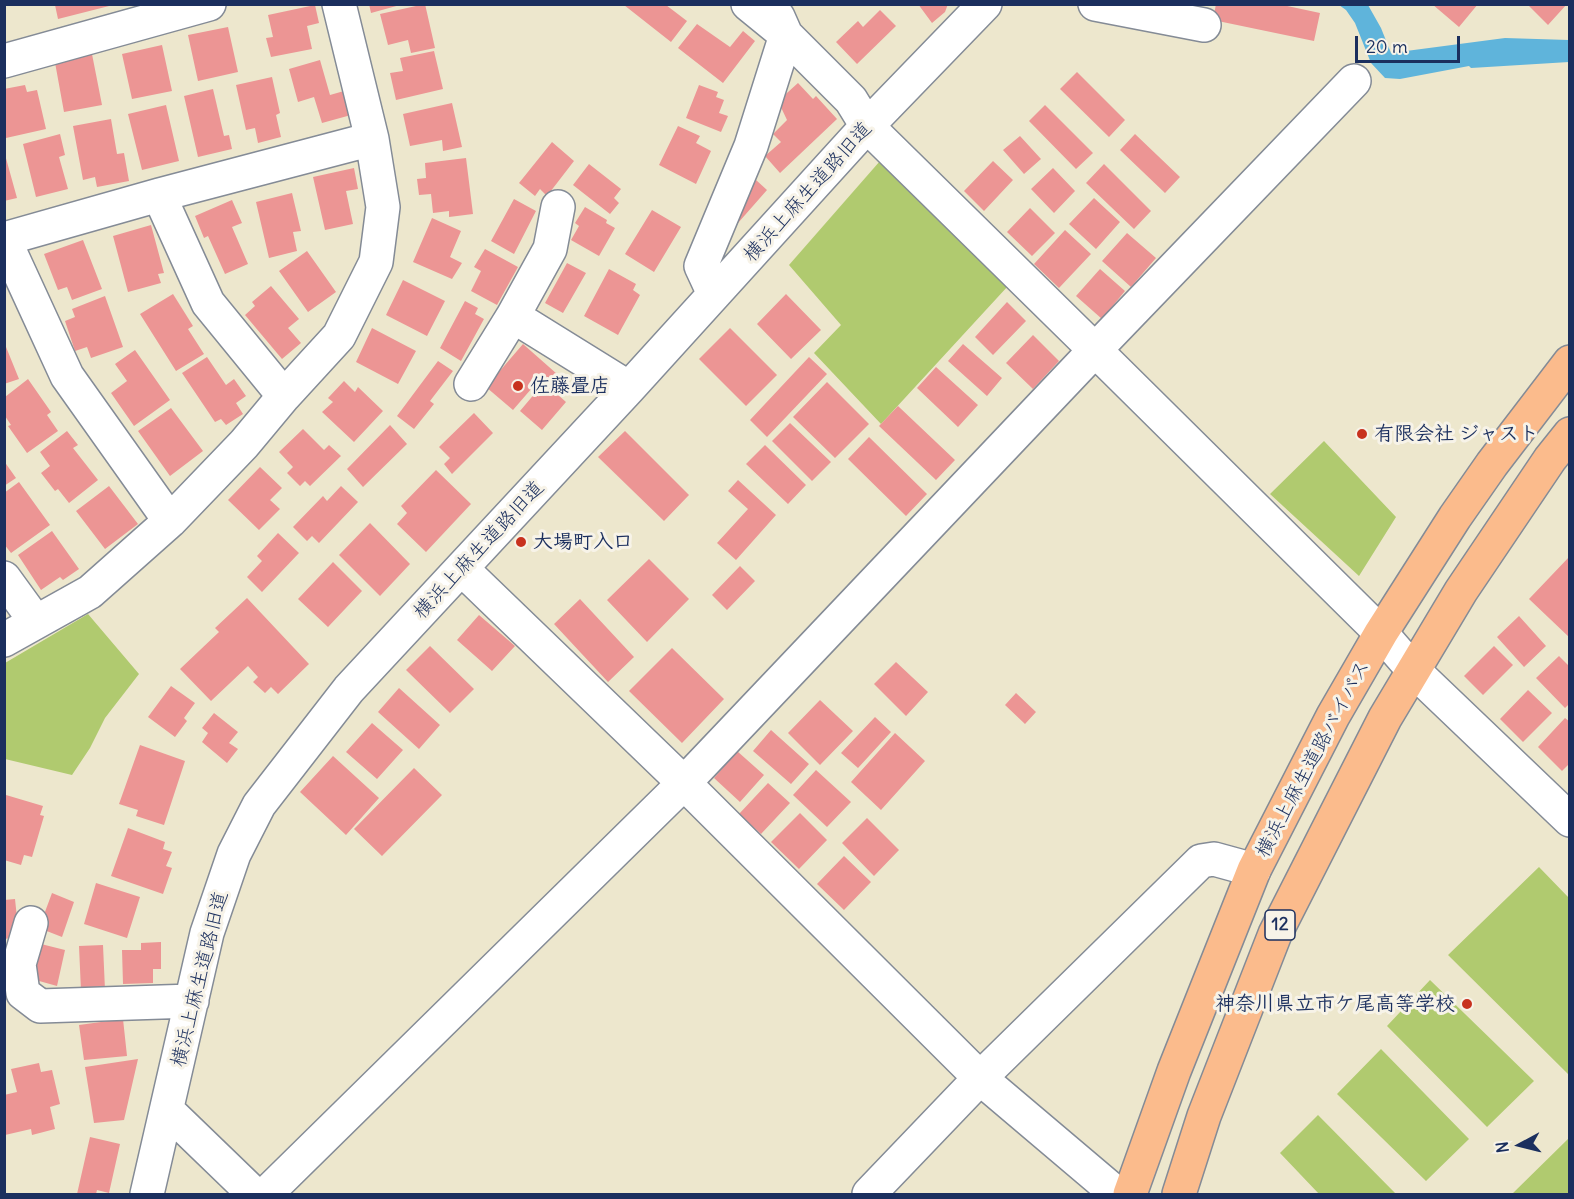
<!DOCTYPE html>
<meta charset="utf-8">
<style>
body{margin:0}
#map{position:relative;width:1574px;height:1199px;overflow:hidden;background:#ede7cd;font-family:Delius,sans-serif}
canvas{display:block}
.frame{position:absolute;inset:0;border:6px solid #1b2f5e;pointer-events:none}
.north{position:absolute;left:1490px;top:1115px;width:60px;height:60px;-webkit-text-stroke:4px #f7f3e8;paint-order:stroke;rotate:263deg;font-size:16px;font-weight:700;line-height:24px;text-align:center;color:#1b2f5e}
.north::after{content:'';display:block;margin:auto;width:21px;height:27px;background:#1b2f5e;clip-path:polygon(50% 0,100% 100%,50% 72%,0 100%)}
.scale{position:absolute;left:1355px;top:36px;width:105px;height:27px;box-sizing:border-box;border:3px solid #1b2f5e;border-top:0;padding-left:8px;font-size:18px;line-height:21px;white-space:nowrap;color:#1b2f5e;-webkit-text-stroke:4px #f7f3e8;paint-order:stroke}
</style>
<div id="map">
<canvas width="1574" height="1199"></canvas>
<div class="frame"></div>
<div class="north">N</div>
<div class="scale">20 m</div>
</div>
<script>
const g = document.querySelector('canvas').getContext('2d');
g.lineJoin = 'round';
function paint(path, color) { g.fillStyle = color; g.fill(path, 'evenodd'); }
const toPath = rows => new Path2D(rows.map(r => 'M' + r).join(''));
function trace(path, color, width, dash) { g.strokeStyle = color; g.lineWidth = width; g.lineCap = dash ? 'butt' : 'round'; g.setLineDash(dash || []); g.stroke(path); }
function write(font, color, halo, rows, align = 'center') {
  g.font = font + ' Delius,"Klee One",sans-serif'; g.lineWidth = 6; g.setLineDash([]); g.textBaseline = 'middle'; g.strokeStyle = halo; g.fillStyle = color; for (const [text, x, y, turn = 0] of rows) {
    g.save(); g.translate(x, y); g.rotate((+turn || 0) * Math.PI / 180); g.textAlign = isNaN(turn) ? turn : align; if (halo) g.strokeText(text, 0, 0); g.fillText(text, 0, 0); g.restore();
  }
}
paint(toPath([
 [880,161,1008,286,881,424,814,353,841,325,789,265],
 [1324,441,1396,517,1359,576,1270,494],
 [88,614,139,674,105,718,90,748,72,775,5,759,5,663],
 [1539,867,1569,898,1569,1075,1448,955],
 [1430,980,1534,1081,1487,1127,1387,1026],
 [1381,1049,1469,1139,1426,1181,1337,1094],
 [1318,1115,1396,1194,1319,1194,1280,1153],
 [1569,1138,1569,1194,1512,1194]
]), '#b0ca6f');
paint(toPath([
 [1339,5,1368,5,1381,28,1391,53,1505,38,1569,40,1569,62,1471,68,1469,66,1400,79,1385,78,1371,63,1355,23,1346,10]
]), '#5fb4db');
paint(toPath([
 [117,4,58,19,55,5,58,4],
 [369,4,400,4,400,5,371,13],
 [425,4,435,48,411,53,408,40,388,45,380,14],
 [918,4,948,4,945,12,932,23],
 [1216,4,1278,4,1320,13,1314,41,1213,20],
 [1432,4,1478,4,1459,27],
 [1527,4,1567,4,1548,25],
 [315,5,319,23,307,26,312,49,271,57,266,38,273,37,268,15],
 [624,5,666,5,687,21,671,42],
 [880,10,896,26,857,64,836,42,858,21,863,27],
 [697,24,730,47,743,31,755,41,723,83,678,48],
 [228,27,238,72,198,81,188,35],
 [162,45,172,91,132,99,122,54],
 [91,49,102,105,64,112,54,57],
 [434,51,443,89,396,100,390,73,403,71,400,58],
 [320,60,330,95,344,91,351,115,322,123,314,97,298,102,289,69],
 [1077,72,1125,120,1109,137,1060,89],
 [272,77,280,113,276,115,281,137,258,143,255,128,246,130,236,85],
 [798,83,813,99,816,96,837,119,780,173,765,156,781,142,773,134,787,120,778,101],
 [25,85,27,92,37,90,46,129,6,138,4,89],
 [699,85,718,92,716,97,724,100,719,113,728,116,721,132,686,118],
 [213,89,224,136,229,135,232,149,198,157,184,96],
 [452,103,462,147,443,151,442,140,410,146,403,114],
 [166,105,179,161,142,170,128,114],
 [1045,105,1093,153,1076,169,1029,121],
 [111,119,117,154,124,153,129,181,97,187,95,177,83,180,73,126],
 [678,126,700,136,696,143,711,151,696,184,659,165],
 [60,134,65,155,59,157,68,189,36,197,23,144],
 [1135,134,1180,177,1165,193,1120,150],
 [1020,136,1041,159,1024,174,1003,150],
 [552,142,574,161,547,196,540,189,535,196,519,183],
 [4,151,17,198,4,201],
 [466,158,473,214,449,217,449,211,433,213,431,194,419,195,417,179,426,178,425,163],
 [993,161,1013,180,984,211,964,191],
 [589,164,621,189,614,198,619,203,610,214,573,185],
 [1104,164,1151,211,1134,229,1086,183],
 [354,168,358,189,346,191,353,224,325,230,313,177],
 [1053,168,1075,191,1054,213,1031,189],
 [756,180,767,190,738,223,735,221],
 [292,193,301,231,293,232,297,251,269,258,256,202],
 [1094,198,1120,222,1096,249,1069,224],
 [514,199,536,211,514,254,491,241],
 [232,200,242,223,232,227,248,264,225,274,208,236,204,238,195,216],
 [585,207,607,220,606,223,615,228,599,256,571,240,579,226,575,223],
 [1030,208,1055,233,1032,256,1007,232],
 [652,210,681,227,654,272,625,254],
 [432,218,461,231,450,257,462,263,452,279,413,262],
 [151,225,164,273,158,274,161,283,128,292,113,236],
 [1065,230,1091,254,1059,288,1034,264],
 [1127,233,1156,258,1131,287,1102,261],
 [83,240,102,289,72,300,67,287,58,290,44,254],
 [485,249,518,267,497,305,471,291,481,271,474,267],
 [307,251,336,292,308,312,279,271],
 [567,263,586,273,563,313,545,303],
 [609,269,636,284,633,290,640,295,618,335,584,316],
 [1100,269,1125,291,1102,319,1076,296],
 [403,280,445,301,427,336,386,315],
 [271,286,299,319,288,328,301,343,282,359,245,315,255,306,252,302],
 [173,294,193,326,188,329,204,354,176,371,140,314],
 [786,294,821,330,791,359,757,324],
 [105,296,123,347,91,358,87,347,75,351,65,321,75,317,72,309],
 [465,301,478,308,475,314,484,319,461,361,440,348],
 [1007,302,1026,321,993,355,975,337],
 [372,328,416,351,398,384,356,362],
 [730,328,777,375,746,406,699,359],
 [1033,335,1059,361,1033,389,1006,363],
 [4,342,19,379,4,384],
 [523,344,557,374,547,385,566,402,542,430,520,411,536,392,532,388,513,410,486,387],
 [963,344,1002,378,987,396,948,361],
 [135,350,170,400,134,426,111,393,127,381,115,364],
 [207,357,226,385,234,379,246,396,236,403,243,414,226,425,221,419,215,422,182,373],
 [809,357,827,374,767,437,750,420],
 [438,361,453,371,430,401,434,404,414,429,397,416],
 [936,367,978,405,958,427,917,388],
 [28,379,51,412,47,415,58,431,27,453,8,426,11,425,5,416,5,397],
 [344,381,355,392,358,387,383,411,354,442,322,412,333,402,328,398],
 [827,382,869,424,835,458,793,417],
 [898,406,955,460,936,480,879,426],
 [171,408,203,451,170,476,138,431],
 [474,413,493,433,452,474,444,464,450,458,439,447],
 [790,423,831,462,812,481,772,441],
 [390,425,407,444,363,487,347,469],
 [303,429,324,450,329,445,341,456,310,486,305,481,300,486,287,473,293,467,279,452],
 [67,431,78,445,73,448,98,480,69,503,58,489,55,491,41,473,50,466,40,452],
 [625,431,689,495,664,521,598,457],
 [869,437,927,494,906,516,848,459],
 [765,445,806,485,788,504,746,464],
 [4,461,16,478,4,486],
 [260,467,282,488,270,500,280,509,259,530,228,500],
 [436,470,471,504,426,552,397,524,407,513,401,506],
 [738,480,776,515,736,560,717,543,748,509,728,491],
 [19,482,50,525,11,553,4,544,4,493],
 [109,486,138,524,105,549,76,511],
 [341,486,358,502,319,543,312,536,307,541,293,527,323,496,327,501],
 [370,523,410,564,380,596,339,555],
 [52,531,79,569,63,580,60,577,41,590,18,555],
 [278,533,299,553,262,592,247,577,262,561,257,556],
 [1570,556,1570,638,1529,599],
 [649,559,689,599,647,642,607,600],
 [333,562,362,591,328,627,298,599],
 [740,566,755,581,727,610,712,595],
 [247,598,309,664,278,694,271,687,265,693,253,682,258,677,248,666,211,701,180,669,219,632,215,628],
 [580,599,634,657,608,682,554,624],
 [479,615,515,646,492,671,457,640],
 [1519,616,1546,646,1524,667,1497,637],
 [430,646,474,689,450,713,406,670],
 [1494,646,1513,665,1483,695,1464,676],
 [672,648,724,699,682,743,629,691],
 [1559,656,1570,667,1570,703,1565,708,1536,678],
 [896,662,928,692,906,716,874,684],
 [171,686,195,703,184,718,187,721,175,737,148,717],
 [399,688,440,725,419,749,378,712],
 [1528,690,1552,713,1523,742,1500,719],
 [1016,693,1036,712,1025,724,1005,705],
 [820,700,853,731,820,765,788,733],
 [214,713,238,732,229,743,238,749,227,763,202,742,208,733,202,728],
 [875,717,891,732,858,768,841,753],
 [1565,718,1570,722,1570,763,1562,771,1538,747],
 [372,723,403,750,377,779,346,752],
 [771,730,809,764,791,784,753,751],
 [895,733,925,761,881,810,851,782],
 [140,745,185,761,164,825,136,816,138,810,119,804],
 [737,751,764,775,740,802,714,778],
 [333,756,379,798,346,835,300,792],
 [414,768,442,795,382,856,354,829],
 [816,770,851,802,827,827,793,795],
 [768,783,790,803,761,834,739,814],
 [6,795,43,806,40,815,44,816,32,857,24,855,21,865,4,860],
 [800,813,827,840,799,869,771,842],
 [867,818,899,850,874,876,842,843],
 [128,828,165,842,163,849,172,852,166,866,172,868,163,894,111,876],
 [844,856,871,882,844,910,817,884],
 [96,883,140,897,127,938,84,924],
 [52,893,74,902,62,937,39,928],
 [15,899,19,937,4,939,4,900],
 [161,942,161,969,153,969,153,983,123,984,122,950,141,950,141,943],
 [41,944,65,950,57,986,32,979],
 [103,945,105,990,81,991,79,946],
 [123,1019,127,1056,84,1060,79,1025],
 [138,1059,124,1120,94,1123,85,1067],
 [39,1063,41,1072,52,1070,60,1104,50,1107,55,1129,32,1135,31,1129,5,1135,4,1095,17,1092,11,1069],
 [90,1137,120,1144,109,1193,97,1190,96,1194,77,1194]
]), '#ec9594');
const minor = toPath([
 [748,4,786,35,851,100,867,126,1095,350,1381,633,1414,671,1570,820],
 [1095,4,1204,25],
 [4,61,209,4],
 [159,195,208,303,284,396],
 [4,239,159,195,372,139],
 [4,239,67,376,170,521],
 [714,294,701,266,751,146,786,35,778,17],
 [513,316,550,249,558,207],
 [471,384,513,316,629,388],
 [462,569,684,783,980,1078,1117,1194],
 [4,578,36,622],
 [4,640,90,592,170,521,244,444,284,396,339,336,376,262,383,207,372,139,339,4],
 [31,923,19,964,23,993,40,1006,192,1001],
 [167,1110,254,1194],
 [147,1194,207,933,234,854,259,805,349,689,629,388,867,126,985,4],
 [266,1194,684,783,1095,350,1354,81],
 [869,1194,980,1078,1201,861,1214,859,1254,870]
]);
const major = toPath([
 [1130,1194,1174,1071,1254,870,1333,716,1381,633,1455,517,1492,464,1570,362],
 [1179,1194,1204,1116,1275,934,1332,822,1385,718,1461,591,1550,459,1570,434]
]);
trace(minor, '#848b96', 36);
trace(major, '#848b96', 36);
trace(minor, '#fff', 33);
trace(major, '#fbbb8c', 33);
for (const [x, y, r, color] of [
 [518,386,6,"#c8321e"],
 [1362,434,6,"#c8321e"],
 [521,542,6,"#c8321e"],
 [1467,1004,6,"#c8321e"]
]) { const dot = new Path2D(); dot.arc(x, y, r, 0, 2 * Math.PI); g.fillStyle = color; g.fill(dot); trace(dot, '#f7f3e8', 2); }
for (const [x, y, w] of [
 [1280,925,30]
]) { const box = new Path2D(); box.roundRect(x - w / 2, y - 15, w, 30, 4.5); g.fillStyle = '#f7f3e8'; g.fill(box); trace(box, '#1b2f5e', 1.5); }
write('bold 18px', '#1b2f5e', null, [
 ["12",1280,925]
]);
write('20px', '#1b2f5e', '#f7f3e8', [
 ["横浜上麻生道路旧道",808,192,-48],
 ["横浜上麻生道路旧道",479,550,-47],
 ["横浜上麻生道路バイパス",1313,759,-62],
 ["横浜上麻生道路旧道",200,979,-76]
]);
write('bold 20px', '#1b2f5e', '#f7f3e8', [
 ["佐藤畳店",530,386],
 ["有限会社 ジャスト",1374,434],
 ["大場町入口",533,542],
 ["神奈川県立市ケ尾高等学校",1455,1004,"right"]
], 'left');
</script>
